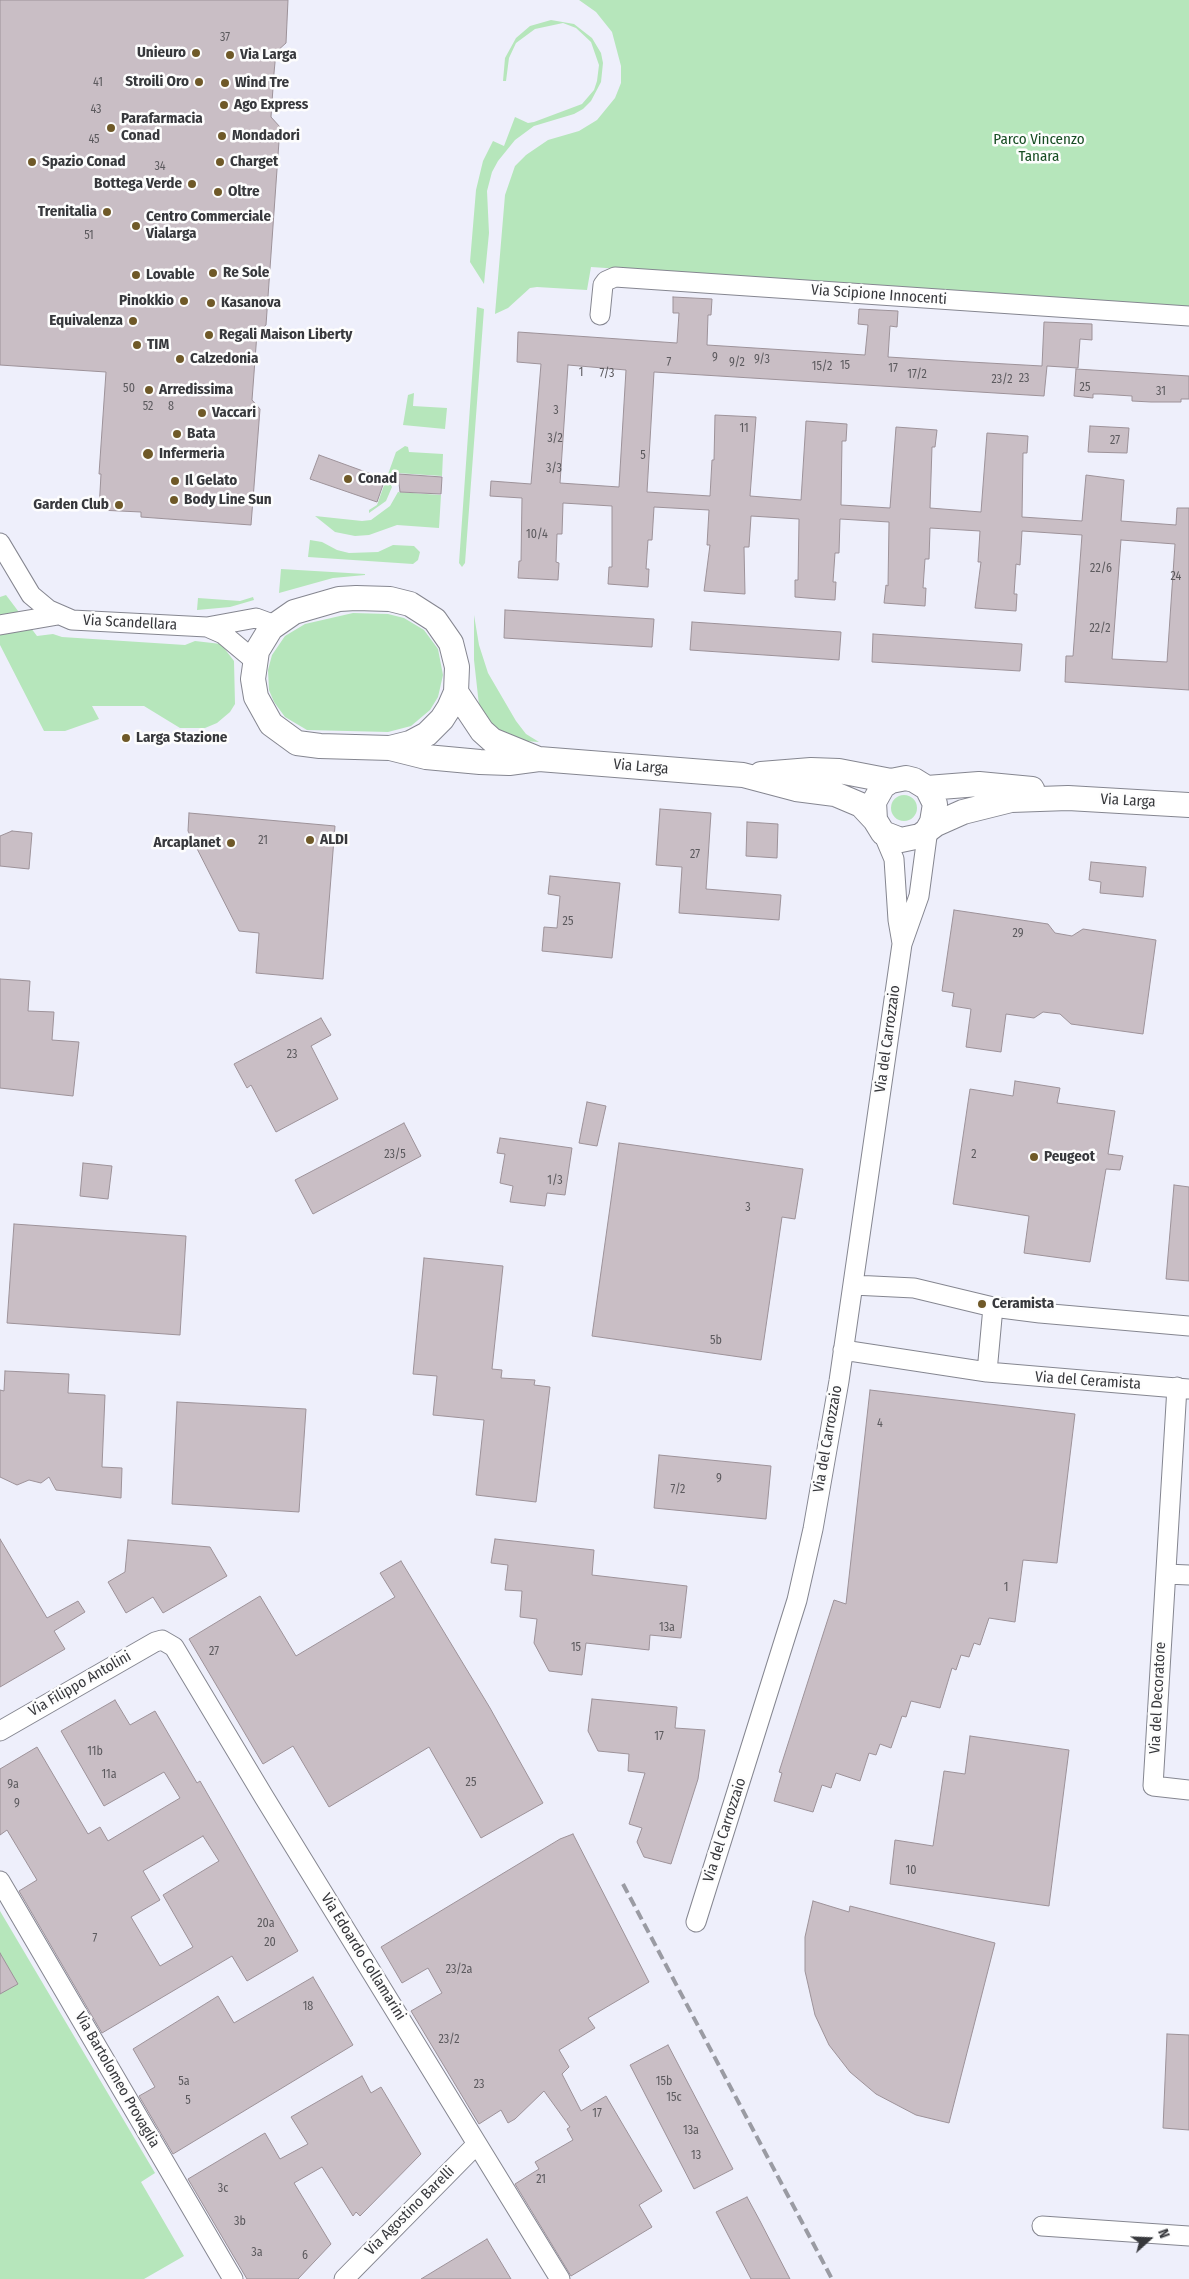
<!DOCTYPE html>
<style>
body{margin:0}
#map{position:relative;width:1189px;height:2279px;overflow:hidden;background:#eeeffb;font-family:"Fira Sans Condensed",sans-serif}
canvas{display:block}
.north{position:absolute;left:1124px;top:2214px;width:50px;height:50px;-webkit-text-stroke:4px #fdfdfd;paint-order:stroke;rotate:70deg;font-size:14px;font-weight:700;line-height:20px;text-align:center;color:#37383c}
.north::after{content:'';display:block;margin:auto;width:18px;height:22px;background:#37383c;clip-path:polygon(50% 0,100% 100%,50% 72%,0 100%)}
</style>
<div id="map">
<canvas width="1189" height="2279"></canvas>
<div class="north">N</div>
</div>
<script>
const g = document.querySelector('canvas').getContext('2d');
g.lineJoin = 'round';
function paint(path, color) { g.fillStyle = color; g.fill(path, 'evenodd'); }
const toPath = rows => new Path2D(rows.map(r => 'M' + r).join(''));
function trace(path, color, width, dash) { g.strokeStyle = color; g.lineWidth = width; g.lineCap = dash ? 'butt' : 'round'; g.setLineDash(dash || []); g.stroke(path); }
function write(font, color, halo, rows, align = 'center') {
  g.font = font + ' "Fira Sans Condensed",sans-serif'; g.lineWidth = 5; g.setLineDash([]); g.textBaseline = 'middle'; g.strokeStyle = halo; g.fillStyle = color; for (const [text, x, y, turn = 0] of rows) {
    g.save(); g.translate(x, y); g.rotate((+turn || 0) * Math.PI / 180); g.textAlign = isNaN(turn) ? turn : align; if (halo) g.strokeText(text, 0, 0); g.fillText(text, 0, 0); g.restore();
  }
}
paint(toPath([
 [579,0,1189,0,1189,307,591,267,587,290,537,287,530,288,508,308,495,314,505,195,515,166,526,155,548,140,579,131,597,120,615,98,621,83,621,66,612,32,596,12],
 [551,20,574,24,592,38,601,53,603,63,601,82,591,101,583,109,574,114,534,126,515,140,498,161,492,172,487,191,489,233,484,284,470,262,476,190,483,161,493,141,504,146,515,117,528,123,534,122,582,104,594,90,597,81,599,65,591,42,576,28,563,23,535,29,516,43,509,58,506,81,503,81,505,58,516,38,530,26],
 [477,307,484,309,465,563,462,567,459,563],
 [414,393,413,406,447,408,445,429,403,425,408,395],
 [405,446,408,447,409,452,443,454,442,476,397,473,397,478,393,477,389,481,392,487,386,501,369,513,369,510,377,505,396,452],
 [398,492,441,495,439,528,397,525,369,535,355,536,335,532,315,516,362,521,371,520,390,506],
 [310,540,322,542,337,550,349,553,378,552,393,545,414,546,420,552,418,560,413,564,308,557],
 [281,569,365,574,365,575,333,578,279,593],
 [6,595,37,636,53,634,62,637,185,645,195,641,221,644,234,661,235,704,230,712,217,723,205,728,180,728,144,706,92,706,99,719,65,731,44,731,0,645,0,597],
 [253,597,254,600,230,607,197,610,198,598,240,601],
 [353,613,388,614,404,618,424,630,438,649,443,675,438,697,430,710,411,726,388,732,307,730,285,717,274,702,269,690,268,670,272,655,285,636,305,624],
 [474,615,479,645,488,673,516,721,526,734,539,742,525,741,494,729,479,705,474,660],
 '891 808a13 13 0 1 1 26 0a13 13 0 1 1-26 0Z',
 [0,1911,155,2173,141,2182,184,2256,144,2279,0,2279]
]), '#b6e6bb');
const building = toPath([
 [0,0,288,0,286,43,276,52,274,73,271,117,280,127,266,325,257,333,252,400,260,409,251,525,141,517,141,512,99,510,101,474,99,474,106,372,0,365,0,0],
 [673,297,712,299,711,315,708,315,707,345,865,355,868,325,858,324,859,309,898,311,897,327,890,326,888,357,970,362,1042,366,1044,322,1092,324,1092,340,1080,339,1078,368,1047,366,1044,396,654,372,647,492,710,496,712,460,714,460,715,415,756,417,750,496,801,500,806,421,847,424,846,441,842,441,841,505,890,508,896,427,937,430,935,447,932,447,930,508,981,512,987,433,1028,436,1027,453,1023,453,1022,517,1082,521,1086,475,1124,480,1121,521,1176,525,1177,508,1189,508,1189,690,1065,682,1066,656,1073,656,1082,535,1022,531,1020,565,1016,564,1014,594,1017,594,1016,611,975,608,981,562,978,562,980,531,930,528,929,559,925,559,923,588,926,588,925,606,884,603,886,585,888,586,889,522,840,519,839,553,835,553,833,582,836,582,835,600,819,599,795,597,795,580,798,580,799,519,751,516,749,547,744,547,745,594,704,591,710,545,707,545,709,510,654,507,652,540,648,540,646,569,649,569,648,587,608,584,609,567,612,567,612,506,563,503,562,534,557,534,556,562,559,563,558,580,518,578,519,561,521,561,522,498,490,496,491,481,531,484,541,364,517,362,518,332,677,343,679,313,673,313,673,297],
 [568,365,626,370,619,487,560,483,568,365],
 [1121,540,1175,544,1167,662,1112,659,1121,540],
 [1076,369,1189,376,1189,399,1181,399,1181,402,1151,402,1132,401,1132,396,1101,394,1093,394,1093,398,1074,396,1076,369],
 [1090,426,1129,428,1127,453,1088,452,1090,426],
 [319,455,385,479,377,502,310,479,319,455],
 [398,474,442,477,441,494,400,492,398,474],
 [505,610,654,619,652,647,504,638,505,610],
 [692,622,841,632,839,660,690,650,692,622],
 [873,634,1022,644,1020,671,872,662,873,634],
 [660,809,711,813,706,889,781,895,779,920,679,913,682,867,656,865,660,809],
 [189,813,335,826,323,979,256,973,259,933,239,931,188,831,189,813],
 [747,822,778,824,777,858,746,856,747,822],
 [12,831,32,833,29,869,0,866,0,836,12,831],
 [1091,862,1146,867,1143,897,1100,893,1101,882,1089,880,1091,862],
 [550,876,620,883,612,958,542,951,544,927,557,928,560,896,548,894,550,876],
 [954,910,1048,924,1055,933,1072,936,1083,929,1156,940,1143,1034,1071,1024,1060,1014,1043,1012,1034,1018,1006,1014,1001,1052,966,1047,971,1009,952,1006,954,993,942,991,954,910],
 [0,979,30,981,28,1011,54,1012,52,1040,79,1042,73,1096,0,1088,0,979],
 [321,1018,331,1035,311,1046,338,1099,276,1132,251,1085,247,1088,234,1064,321,1018],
 [1015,1081,1060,1088,1057,1103,1115,1111,1108,1154,1123,1156,1120,1170,1106,1169,1090,1262,1024,1253,1029,1216,953,1204,970,1089,1013,1096,1015,1081],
 [587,1102,606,1106,597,1146,579,1143,587,1102],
 [404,1123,421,1156,313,1214,295,1180,404,1123],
 [500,1138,572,1148,565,1195,547,1193,545,1206,510,1202,513,1186,500,1183,505,1154,497,1153,500,1138],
 [619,1143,803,1169,795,1219,782,1217,761,1360,592,1336,619,1143],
 [83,1163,112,1166,108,1199,80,1196,83,1163],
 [1174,1185,1189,1187,1189,1281,1166,1279,1174,1185],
 [14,1224,186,1236,180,1335,7,1323,14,1224],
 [424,1258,503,1266,492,1369,502,1370,501,1378,535,1380,534,1385,550,1387,536,1502,476,1495,484,1420,433,1415,437,1376,413,1374,424,1258],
 [5,1371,69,1374,68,1393,105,1395,102,1467,122,1468,121,1498,56,1490,49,1477,41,1483,29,1480,17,1485,0,1477,0,1390,4,1391,5,1371],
 [870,1390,1075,1414,1057,1563,1023,1560,1015,1622,989,1618,980,1645,974,1643,969,1657,961,1655,956,1670,952,1668,940,1708,911,1701,906,1717,902,1716,891,1748,880,1744,876,1755,869,1753,860,1781,836,1773,831,1788,822,1785,813,1812,774,1801,782,1773,779,1772,834,1600,846,1604,870,1390],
 [177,1402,306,1409,299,1512,172,1504,177,1402],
 [659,1455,771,1466,766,1519,654,1508,659,1455],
 [0,1539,47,1618,78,1601,85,1612,54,1631,65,1649,0,1687,0,1539],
 [495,1539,594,1550,592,1575,687,1586,681,1638,650,1635,649,1650,586,1643,582,1675,549,1671,534,1643,537,1619,520,1617,522,1591,505,1590,508,1565,491,1563,495,1539],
 [128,1540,210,1547,227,1576,163,1613,153,1597,126,1613,108,1582,125,1572,128,1540],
 [401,1561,490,1708,543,1803,481,1838,429,1747,329,1807,293,1746,263,1764,189,1639,260,1596,296,1656,395,1597,380,1573,401,1561],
 [592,1699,677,1707,675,1728,705,1730,698,1779,671,1864,644,1857,637,1842,642,1828,629,1824,645,1773,628,1771,629,1754,598,1751,588,1731,592,1699],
 [115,1700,130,1725,155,1711,197,1783,200,1781,298,1951,247,1981,232,1956,102,2033,19,1891,37,1880,7,1830,0,1835,0,1769,37,1747,88,1834,100,1827,108,1841,180,1798,164,1772,104,1806,61,1731,115,1700],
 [203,1836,219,1861,163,1895,193,1947,160,1966,131,1917,160,1900,143,1871,203,1836],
 [970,1736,1069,1750,1049,1906,890,1884,895,1840,933,1846,944,1771,965,1774,970,1736],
 [573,1834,649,1982,588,2018,595,2028,559,2050,569,2067,562,2074,581,2111,606,2096,662,2191,639,2205,652,2227,571,2276,515,2184,539,2169,535,2162,573,2140,567,2129,570,2127,544,2091,515,2119,508,2123,501,2110,479,2124,411,2011,442,1993,428,1968,402,1983,381,1947,560,1839,573,1834],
 [813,1901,849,1912,850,1906,995,1943,949,2123,916,2115,876,2094,850,2072,829,2045,815,2015,805,1971,805,1937,813,1901],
 [0,1953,18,1984,0,1994,0,1953],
 [313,1977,353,2045,173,2154,139,2096,155,2087,133,2049,218,1996,234,2023,313,1977],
 [1167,2034,1189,2035,1189,2130,1163,2128,1167,2034],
 [668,2045,733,2169,694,2189,630,2065,668,2045],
 [362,2076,371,2093,381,2087,421,2154,360,2216,356,2212,353,2216,322,2167,294,2183,331,2244,298,2279,247,2279,188,2179,265,2133,280,2159,308,2144,291,2117,362,2076],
 [747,2197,760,2221,790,2279,751,2279,716,2212,747,2197],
 [487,2239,511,2279,421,2279,487,2239]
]);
paint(building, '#c9bec5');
trace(building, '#9d9299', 1);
const minor = toPath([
 [600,315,603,285,606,281,615,277,1189,316],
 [0,543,31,595,49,610,72,620,207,627,256,618,275,625],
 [0,625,58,615],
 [207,627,223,634,254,660],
 [883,833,894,859,898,920,902,943],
 [853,1285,914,1288,993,1307,1040,1313,1189,1326],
 [843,1350,987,1372,1189,1389],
 [987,1372,993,1307],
 [1177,1387,1153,1786,1189,1790],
 [1166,1574,1189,1575],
 [0,1731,155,1642,162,1640,174,1647,264,1797,560,2279],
 [0,1881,233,2279],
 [696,1922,797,1600,813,1529,839,1381,902,944,919,896,928,829],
 [1042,2226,1189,2236],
 [344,2279,477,2144]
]);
const major = toPath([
 [356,598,390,599,410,604,435,620,451,643,457,667,456,692,449,708,442,719,427,734,410,743,390,748,320,746,297,743,271,724,256,697,253,679,257,651,271,628,294,612,339,599,356,598],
 [456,692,482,731,492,740,536,758],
 [390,748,426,757,480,762,509,763,539,759,743,775,796,789,835,794,861,805,875,820],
 [761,774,811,770,839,771,891,781],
 [927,788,979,784,1032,789],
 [928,829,932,822,935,804,927,788,914,780,906,778,891,781,883,786,874,802,875,820,883,833,901,840,920,836,936,824,963,812,1011,800,1068,798,1189,805]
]);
trace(minor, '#858690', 21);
trace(major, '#858690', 26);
trace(minor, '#fff', 19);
trace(major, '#fff', 24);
trace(toPath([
 [623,1884,832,2279]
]), '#9a9ba3', 4, [10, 5]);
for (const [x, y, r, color] of [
 [196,53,5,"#6f5928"],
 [230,55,5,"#6f5928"],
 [199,82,5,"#6f5928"],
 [225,83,5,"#6f5928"],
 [224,105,5,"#6f5928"],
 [111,128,5,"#6f5928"],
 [222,136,5,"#6f5928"],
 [32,162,5,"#6f5928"],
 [220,162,5,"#6f5928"],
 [192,184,5,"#6f5928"],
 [218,192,5,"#6f5928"],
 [107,212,5,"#6f5928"],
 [136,226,5,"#6f5928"],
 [213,273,5,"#6f5928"],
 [136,275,5,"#6f5928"],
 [184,301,5,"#6f5928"],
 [211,303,5,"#6f5928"],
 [133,321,5,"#6f5928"],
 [209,335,5,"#6f5928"],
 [137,345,5,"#6f5928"],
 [180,359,5,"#6f5928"],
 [149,390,5,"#6f5928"],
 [202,413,5,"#6f5928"],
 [177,434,5,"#6f5928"],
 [148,454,6,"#6f5928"],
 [348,479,5,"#6f5928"],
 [175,481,5,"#6f5928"],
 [174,500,5,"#6f5928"],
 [119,505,5,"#6f5928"],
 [126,738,5,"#6f5928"],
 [310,840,5,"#6f5928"],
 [231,843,5,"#6f5928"],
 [1034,1157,5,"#6f5928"],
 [982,1304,5,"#6f5928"]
]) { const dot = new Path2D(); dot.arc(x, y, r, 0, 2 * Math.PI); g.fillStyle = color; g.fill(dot); trace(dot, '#fdfdfd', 2); }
write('12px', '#5c5a5e', null, [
 ["37",225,38],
 ["41",98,83],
 ["43",96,110],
 ["45",94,140],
 ["34",160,167],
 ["51",89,236],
 ["9",715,358],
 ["9/3",762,360],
 ["7",669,363],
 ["9/2",737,363],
 ["15",845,366],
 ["15/2",822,367],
 ["17",893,369],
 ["1",581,373],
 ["7/3",607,374],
 ["17/2",917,375],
 ["23",1024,379],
 ["23/2",1002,380],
 ["25",1085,388],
 ["50",129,389],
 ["31",1161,392],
 ["52",148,407],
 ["8",171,407],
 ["3",556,411],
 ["11",744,429],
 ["3/2",555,439],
 ["27",1115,441],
 ["5",643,456],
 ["3/3",554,469],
 ["10/4",537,535],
 ["22/6",1101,569],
 ["24",1176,577],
 ["22/2",1100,629],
 ["21",263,841],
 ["27",695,855],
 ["25",568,922],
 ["29",1018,934],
 ["23",292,1055],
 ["23/5",395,1155],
 ["2",974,1155],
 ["1/3",555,1181],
 ["3",748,1208],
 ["5b",716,1341],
 ["4",880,1424],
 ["9",719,1479],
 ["7/2",678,1490],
 ["1",1006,1588],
 ["13a",667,1628],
 ["15",576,1648],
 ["27",214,1652],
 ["17",659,1737],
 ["11b",95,1752],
 ["11a",109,1775],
 ["25",471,1783],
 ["9a",13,1785],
 ["9",17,1804],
 ["10",911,1871],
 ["20a",266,1924],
 ["7",95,1939],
 ["20",270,1943],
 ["23/2a",459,1970],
 ["18",308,2007],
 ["23/2",449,2040],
 ["5a",184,2082],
 ["15b",664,2082],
 ["23",479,2085],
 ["15c",674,2098],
 ["5",188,2101],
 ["17",597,2114],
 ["13a",691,2131],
 ["13",696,2156],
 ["21",541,2180],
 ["3c",223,2189],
 ["3b",240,2222],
 ["3a",257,2253],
 ["6",305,2256]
]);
write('bold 15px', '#37383c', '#fdfdfd', [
 ["Unieuro",186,53,"right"],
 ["Via Larga",240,55],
 ["Stroili Oro",189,82,"right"],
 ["Wind Tre",235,83],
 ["Ago Express",234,105],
 ["Parafarmacia",121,119],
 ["Conad",121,136],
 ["Mondadori",232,136],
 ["Spazio Conad",42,162],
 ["Charget",230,162],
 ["Bottega Verde",182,184,"right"],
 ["Oltre",228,192],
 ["Trenitalia",97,212,"right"],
 ["Centro Commerciale",146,217],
 ["Vialarga",146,234],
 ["Re Sole",223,273],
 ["Lovable",146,275],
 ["Pinokkio",174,301,"right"],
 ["Kasanova",221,303],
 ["Equivalenza",123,321,"right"],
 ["Regali Maison Liberty",219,335],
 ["TIM",147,345],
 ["Calzedonia",190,359],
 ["Arredissima",159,390],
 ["Vaccari",212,413],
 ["Bata",187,434],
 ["Infermeria",159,454],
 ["Conad",358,479],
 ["Il Gelato",185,481],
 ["Body Line Sun",184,500],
 ["Garden Club",109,505,"right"],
 ["Larga Stazione",136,738],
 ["ALDI",320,840],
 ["Arcaplanet",221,843,"right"],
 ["Peugeot",1044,1157],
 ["Ceramista",992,1304]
], 'left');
write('15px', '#174d23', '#fdfdfd', [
 ["Parco Vincenzo",1039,140],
 ["Tanara",1039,157]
]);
write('15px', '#37383c', '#fdfdfd', [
 ["Via Scipione Innocenti",879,295,4],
 ["Via Scandellara",130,623,3],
 ["Via Larga",641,767,5],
 ["Via Larga",1128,801,3],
 ["Via del Carrozzaio",888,1039,-82],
 ["Via del Ceramista",1088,1381,4],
 ["Via del Carrozzaio",828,1439,-80],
 ["Via Filippo Antolini",80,1684,-30],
 ["Via del Decoratore",1158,1698,-87],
 ["Via del Carrozzaio",725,1830,-72],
 ["Via Edoardo Collamarini",363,1957,58],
 ["Via Bartolomeo Provaglia",117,2080,60],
 ["Via Agostino Barelli",410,2211,-45]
]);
</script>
